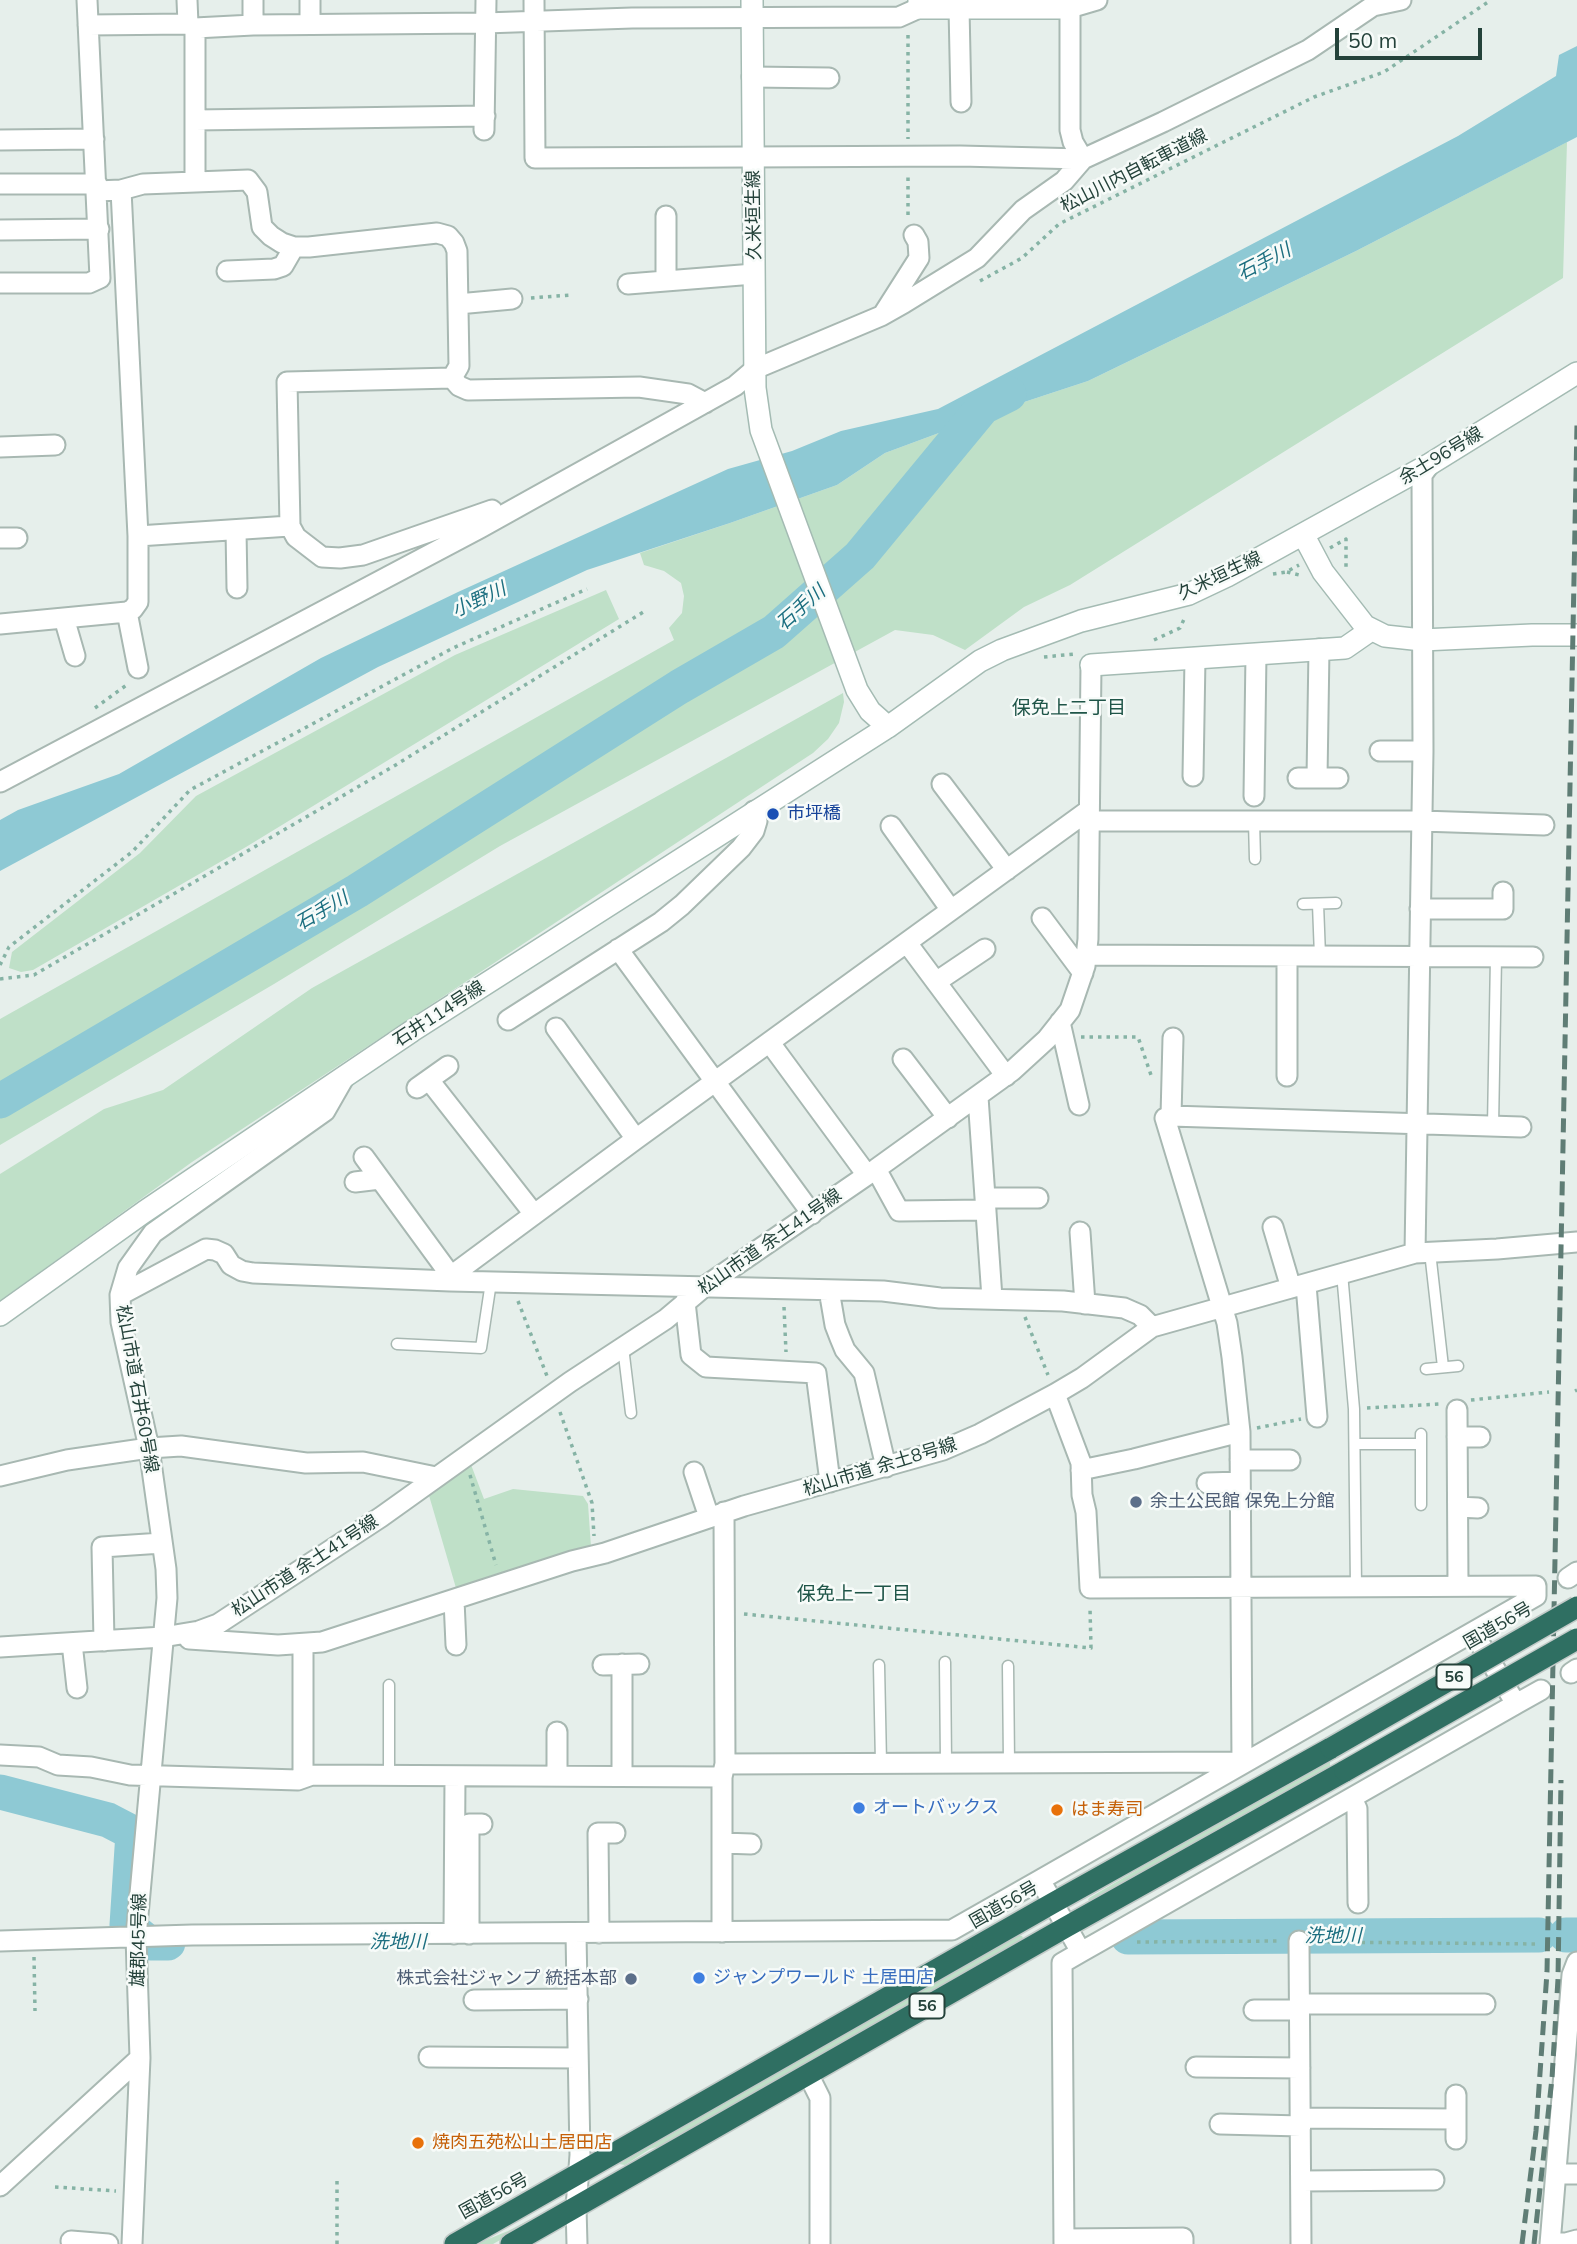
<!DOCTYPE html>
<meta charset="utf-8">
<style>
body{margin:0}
#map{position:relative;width:1577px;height:2244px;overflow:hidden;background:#e6efeb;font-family:Mulish,sans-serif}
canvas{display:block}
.scale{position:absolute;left:1335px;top:28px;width:147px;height:32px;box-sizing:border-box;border:4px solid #24423a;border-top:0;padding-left:9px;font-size:21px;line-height:24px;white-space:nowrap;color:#24423a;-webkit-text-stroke:5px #f7fbf9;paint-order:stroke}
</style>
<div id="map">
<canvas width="1577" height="2244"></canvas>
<div class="scale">50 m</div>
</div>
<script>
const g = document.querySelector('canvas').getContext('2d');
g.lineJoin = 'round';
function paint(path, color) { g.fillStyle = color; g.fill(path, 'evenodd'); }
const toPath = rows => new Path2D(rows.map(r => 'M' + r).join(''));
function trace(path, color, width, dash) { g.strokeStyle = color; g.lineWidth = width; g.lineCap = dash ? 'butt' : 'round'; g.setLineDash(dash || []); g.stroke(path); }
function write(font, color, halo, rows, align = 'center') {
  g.font = font + ' Mulish,"Noto Sans JP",sans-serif'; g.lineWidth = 5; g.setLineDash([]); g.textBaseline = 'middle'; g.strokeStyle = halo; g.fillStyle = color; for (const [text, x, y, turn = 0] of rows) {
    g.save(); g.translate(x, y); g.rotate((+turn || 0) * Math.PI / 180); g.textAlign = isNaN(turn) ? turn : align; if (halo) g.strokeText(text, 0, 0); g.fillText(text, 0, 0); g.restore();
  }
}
paint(toPath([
 [1567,142,1563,278,1070,585,1024,607,965,650,933,635,895,630,500,846,274,984,0,1145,0,1019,674,640,669,628,682,613,684,596,681,583,664,571,644,565,640,553,730,523,837,485,885,453,1009,407,1088,381,1356,251],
 [606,590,619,619,246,847,33,970,21,972,9,968,12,952,140,853,196,796,455,655],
 [843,693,844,702,839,723,828,739,813,753,192,1162,0,1301,0,1174,104,1109,163,1090,312,988],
 [470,1462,484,1499,513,1489,583,1496,588,1504,591,1547,456,1588,428,1492],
 [1330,1761,1330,1766,1327,1768,1092,1901,1088,1900,1089,1898,1207,1829],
 [1018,1935,1022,1936,1024,1940,666,2144,650,2149,625,2165,619,2164],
 [529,2220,531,2223,493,2244,476,2244,508,2231]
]), '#bfe0c8');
paint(toPath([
 [1577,46,1577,137,1356,251,1088,381,1009,407,885,453,837,485,730,523,587,570,378,667,0,871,0,820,18,810,119,774,321,658,458,592,728,469,792,451,841,431,938,409,1458,136,1556,76,1559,55]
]), '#8ec9d4');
trace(toPath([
 [0,1101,357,891,679,687,774,632,860,556,983,407,1009,394],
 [0,1792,108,1820,133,1833,127,1925,149,1943,168,1943],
 [1566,1935,1577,1935],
 [1128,1937,1539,1935]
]), '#8ec9d4', 35);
const lane = toPath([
 [1254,821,1255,859],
 [1303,904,1336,903],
 [1318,904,1320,956],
 [1493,1126,1496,957],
 [1430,1252,1443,1367],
 [1342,1273,1354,1409,1356,1587],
 [397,1344,481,1348,491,1282],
 [623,1347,631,1413],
 [1426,1369,1458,1366],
 [1421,1434,1421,1505],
 [1355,1444,1421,1444],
 [945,1662,946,1763],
 [879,1665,881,1763],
 [1008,1666,1009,1763],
 [389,1685,389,1776]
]);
const street = toPath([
 [187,0,188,24],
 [253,0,253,25],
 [310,0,310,24],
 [534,0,535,158,960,156,1083,159,1073,142,1070,130,1070,8,1097,0],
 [959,8,961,102],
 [88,25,188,24,195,28,253,25,485,23,632,18,899,17,919,8],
 [195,28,195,182],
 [752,77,829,78],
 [195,120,485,116],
 [484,130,486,0],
 [0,140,94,139],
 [0,184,97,184],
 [97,191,121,190,143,184,248,180,257,192,262,227,271,236,282,243,294,247,309,247,437,233,448,236,454,243,457,251,459,366,452,378,287,382,290,526,138,536],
 [666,216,666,281],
 [0,230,99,229],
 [227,271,274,269,283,266,294,247],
 [0,283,89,283,100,278,87,0],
 [628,284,754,274],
 [458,304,512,299],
 [884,313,919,258,918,242,914,235],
 [452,378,459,386,468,390,639,387,688,394,705,403],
 [0,447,55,445],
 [290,526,296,537,322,557,340,558,363,555,492,510],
 [236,530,237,588],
 [0,538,17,538],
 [127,612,138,668],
 [64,618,75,656],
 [0,624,127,612,133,609,138,602,138,536,121,190],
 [1380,751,1423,751],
 [1193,776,1195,658],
 [1298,778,1338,778],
 [1317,778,1319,649],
 [0,782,480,528,735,386,755,369,881,316,904,303,977,258,1023,210,1064,181,1083,159,1163,122,1308,50,1373,6,1401,0],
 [942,784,1007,870],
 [1254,796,1256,654],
 [1089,821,1421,821,1544,825],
 [891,826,951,910],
 [1420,909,1503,909,1503,892],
 [1042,918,1083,973],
 [907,943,1006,1076],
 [618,949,812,1214],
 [1087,955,1533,957],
 [1287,956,1287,1076],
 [936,982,985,949],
 [508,1020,661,922,682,905,741,848,754,831,757,821,754,811],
 [1060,1022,1079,1105],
 [556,1028,636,1139],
 [1173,1038,1171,1116,1521,1127],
 [770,1043,867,1175],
 [903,1059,948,1118],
 [429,1080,534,1214],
 [417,1088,448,1066],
 [978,1097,992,1298],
 [1171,1116,1165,1118,1227,1323,1232,1357,1240,1432,1242,1764],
 [364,1157,451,1276],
 [876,1169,899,1211,986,1210],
 [355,1182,380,1179],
 [985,1198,1038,1198],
 [1273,1227,1291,1288],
 [1080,1232,1085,1304],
 [1415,1253,1423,751,1422,475,1430,464],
 [450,1281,451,1276,636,1139,1089,810],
 [1306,1285,1317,1417],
 [829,1290,835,1325,840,1338,845,1350,864,1373,886,1467],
 [120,1295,206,1249,215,1250,224,1254,231,1265,242,1271,253,1273,450,1281,883,1291,940,1298,1063,1301,1124,1308,1140,1315,1152,1327],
 [685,1302,691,1355,706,1367,816,1373,830,1482],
 [1055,1394,1081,1463,1082,1495,1086,1512,1090,1588,1536,1586,1536,1596,1473,1632],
 [1457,1410,1458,1586],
 [1457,1437,1480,1437],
 [1240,1460,1290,1460],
 [1081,1470,1134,1459,1240,1432],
 [694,1472,709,1517],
 [0,1476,67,1460,149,1448,181,1446,306,1463,363,1462,436,1477],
 [1207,1483,1240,1482],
 [1458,1507,1478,1508],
 [724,1512,725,1764],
 [1568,1578,1577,1572],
 [454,1600,456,1645],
 [189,1639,278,1645,322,1642,572,1561,605,1553,744,1506,943,1450,980,1434,1055,1394,1082,1378,1152,1327,1415,1253,1497,1249,1577,1242],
 [104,1641,102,1547,162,1543],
 [72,1643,77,1688],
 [0,1647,163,1637,199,1631,218,1624,381,1517,570,1382,666,1319,704,1287,876,1169,1012,1071,1047,1039,1070,1010,1085,966,1088,939,1091,665],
 [622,1664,622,1776],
 [603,1665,639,1664],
 [1571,1673,1577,1669],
 [1516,1704,1541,1690],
 [557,1732,557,1776],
 [0,1755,39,1757,58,1765,91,1767,130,1775,298,1780,312,1775,722,1777,725,1764,1242,1762],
 [722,1777,722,1932],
 [303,1778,303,1644],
 [1352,1798,1357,1809,1358,1903],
 [723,1843,751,1844],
 [599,1933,598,1833,615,1833],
 [454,1934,455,1776],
 [469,1934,469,1824,482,1824],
 [576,1934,580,2155,576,2207,577,2244],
 [0,1941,192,1935,952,1930,1040,1880],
 [1299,1941,1301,2244],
 [474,2000,578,1999],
 [1300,2004,1485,2004],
 [1254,2010,1300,2010],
 [429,2057,578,2058],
 [1196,2067,1300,2068],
 [808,2074,820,2098,820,2244],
 [1456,2095,1456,2139],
 [1301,2118,1456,2119],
 [1220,2124,1301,2126],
 [1556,2174,1577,2174],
 [1301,2181,1434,2180],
 [0,2186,140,2058],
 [1064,2239,1183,2238,1183,2244],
 [71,2241,108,2244],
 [1550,2243,1566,2243,1577,2240],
 [132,2244,140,2058,136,1937,167,1598,166,1569,149,1448,121,1322,120,1295,128,1268,153,1233,325,1111,345,1076],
 [1064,2244,1062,1963,1081,1952,1097,1943,1516,1704,1473,1632,1040,1880,1081,1952],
 [1550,2244,1572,1975,1577,1962]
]);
const secondary = toPath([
 [752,0,755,388,761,430,857,690,870,711,888,727],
 [919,0,919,8,1070,8],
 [1304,536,1323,572,1365,626,1385,636,1422,640,1532,635,1577,635],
 [1091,665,1345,648,1371,630],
 [0,1315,144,1212,412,1031,888,727,980,661,1002,650,1081,621,1189,594,1227,576,1430,464,1577,373]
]);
const highway = toPath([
 [455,2244,1053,1903,1331,1748],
 [511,2244,1066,1927,1345,1771]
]);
trace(lane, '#a8b8b2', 13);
trace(street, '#a8b8b2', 23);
trace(secondary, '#a4bbb3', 24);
trace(highway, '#c2cac8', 24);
trace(toPath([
 [908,35,908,139],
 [908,215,908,175],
 [980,281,1022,258,1059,224,1314,97,1384,72,1491,0],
 [531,298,571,295],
 [1330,548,1346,539,1346,569],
 [1287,572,1303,576],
 [1273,574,1286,572,1299,565],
 [1154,640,1180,628,1185,617],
 [1044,657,1075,654],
 [95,708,128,684],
 [0,965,9,947,132,852,190,790,453,648,587,589],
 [0,979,34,975,394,766,645,611],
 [1081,1037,1138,1037,1152,1078],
 [518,1301,547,1376],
 [784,1307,786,1352],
 [1025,1317,1048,1375],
 [1575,1391,1577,1390],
 [1471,1400,1549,1392],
 [1367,1408,1439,1404],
 [560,1412,592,1503,594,1536],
 [1257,1428,1301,1419],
 [470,1475,496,1565],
 [744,1614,1091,1648,1090,1608],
 [1137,1942,1279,1941],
 [1319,1942,1540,1944],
 [34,1957,35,2011],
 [55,2187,116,2191],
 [337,2244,337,2179]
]), '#86b3a5', 3.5, [3.5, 5]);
trace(lane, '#fff', 10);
trace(street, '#fff', 19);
trace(secondary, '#fff', 21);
trace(highway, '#2f6f62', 21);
trace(toPath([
 [1522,2244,1536,2131,1547,1972,1577,424],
 [1534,2244,1552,2078,1558,1979,1561,1780]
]), '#5f7d75', 5, [14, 7]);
const highwayBridge = toPath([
 [1331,1748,1577,1607],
 [1345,1771,1577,1639]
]);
trace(highwayBridge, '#c2cac8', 24, []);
trace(highwayBridge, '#2f6f62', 21);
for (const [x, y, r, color] of [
 [773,814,7,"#1a4fb4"],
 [1136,1502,7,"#5c6f8a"],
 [859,1808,7,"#3f7fe0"],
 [1057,1810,7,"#e8710a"],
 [699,1978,7,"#3f7fe0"],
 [631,1979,7,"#5c6f8a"],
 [418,2143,7,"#e8710a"]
]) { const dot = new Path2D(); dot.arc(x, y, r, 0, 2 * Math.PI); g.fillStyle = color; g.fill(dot); trace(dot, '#f7fbf9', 2.5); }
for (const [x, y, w] of [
 [1454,1677,35],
 [927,2006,35]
]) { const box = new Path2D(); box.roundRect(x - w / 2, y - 12.5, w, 25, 5); g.fillStyle = '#f7fbf9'; g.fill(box); trace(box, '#24423a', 2); }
write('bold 16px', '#24423a', null, [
 ["56",1454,1677],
 ["56",927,2006]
]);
write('18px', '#24423a', '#f7fbf9', [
 ["松山川内自転車道線",1134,171,-27],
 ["久米垣生線",754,215,-91],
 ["余土96号線",1441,456,-31],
 ["久米垣生線",1220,576,-25],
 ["石井114号線",439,1014,-33],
 ["松山市道 余土41号線",770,1242,-35],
 ["松山市道 石井60号線",137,1389,80],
 ["松山市道 余土8号線",880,1467,-17],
 ["松山市道 余土41号線",305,1566,-33],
 ["国道56号",1498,1626,-30],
 ["国道56号",1004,1905,-30],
 ["雄郡45号線",139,1940,-89],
 ["国道56号",494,2196,-29]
]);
write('18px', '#164399', '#f7fbf9', [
 ["市坪橋",787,814]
], 'left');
write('18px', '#4e5e75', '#f7fbf9', [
 ["余土公民館 保免上分館",1150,1502],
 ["株式会社ジャンプ 統括本部",617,1979,"right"]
], 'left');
write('18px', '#366cbe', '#f7fbf9', [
 ["オートバックス",873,1808],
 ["ジャンプワールド 土居田店",713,1978]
], 'left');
write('18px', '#c56008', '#f7fbf9', [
 ["はま寿司",1071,1810],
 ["焼肉五苑松山土居田店",432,2143]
], 'left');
write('italic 19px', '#1c6f80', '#f7fbf9', [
 ["石手川",1264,262,-27],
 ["小野川",479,600,-25],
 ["石手川",801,608,-41],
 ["石手川",322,911,-30],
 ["洗地川",1333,1936],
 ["洗地川",398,1942]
]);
write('19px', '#1f5548', '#f7fbf9', [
 ["保免上二丁目",1069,708],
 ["保免上一丁目",854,1594]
]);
</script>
